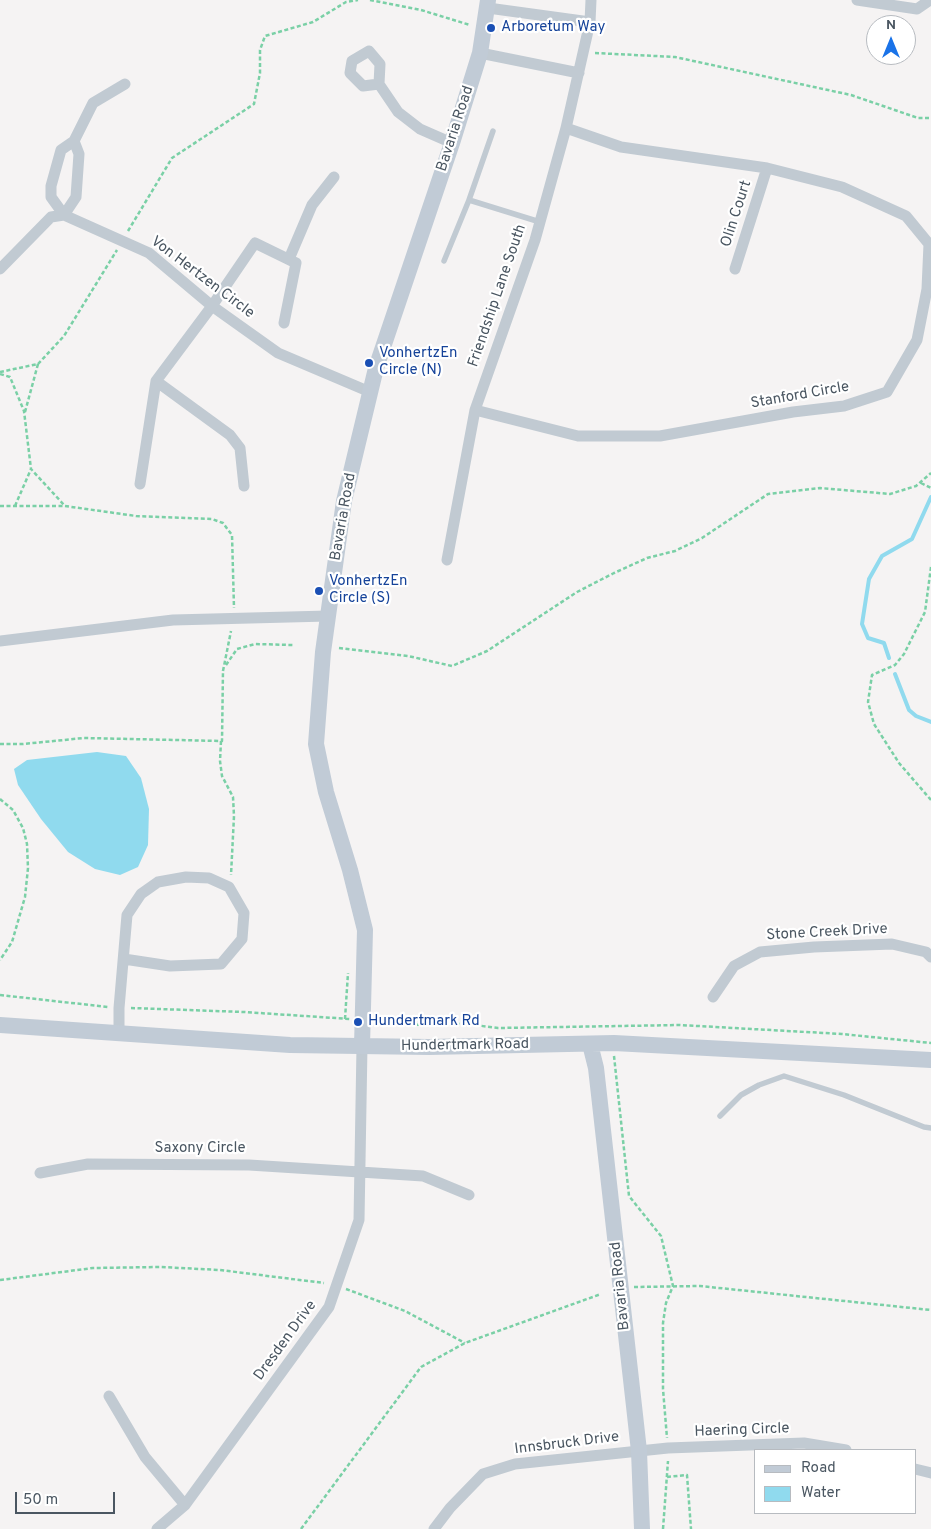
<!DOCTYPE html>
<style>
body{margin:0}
#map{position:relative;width:931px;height:1529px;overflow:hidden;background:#f5f3f3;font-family:Overpass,sans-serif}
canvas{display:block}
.legend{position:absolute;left:754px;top:1449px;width:162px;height:65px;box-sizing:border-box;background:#fff;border:1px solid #b7bbc0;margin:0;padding:6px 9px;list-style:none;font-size:15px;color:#4a5661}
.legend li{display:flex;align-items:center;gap:10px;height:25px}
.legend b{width:25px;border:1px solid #b7bbc0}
.north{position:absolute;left:866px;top:15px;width:50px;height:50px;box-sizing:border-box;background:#fff;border:1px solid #b7bbc0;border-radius:50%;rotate:0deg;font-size:14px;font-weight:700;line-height:20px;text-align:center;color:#4a5661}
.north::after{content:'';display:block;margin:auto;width:18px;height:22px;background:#1a73e8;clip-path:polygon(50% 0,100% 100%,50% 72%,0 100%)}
.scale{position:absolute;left:15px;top:1492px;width:100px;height:22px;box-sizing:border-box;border:2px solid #4a5661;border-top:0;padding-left:6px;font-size:15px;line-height:18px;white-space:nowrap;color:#4a5661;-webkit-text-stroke:4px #fff;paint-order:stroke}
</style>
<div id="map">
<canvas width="931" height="1529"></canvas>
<ul class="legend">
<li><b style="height:6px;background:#c1cbd6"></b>Road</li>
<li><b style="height:14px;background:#90daee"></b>Water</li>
</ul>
<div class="north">N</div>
<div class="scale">50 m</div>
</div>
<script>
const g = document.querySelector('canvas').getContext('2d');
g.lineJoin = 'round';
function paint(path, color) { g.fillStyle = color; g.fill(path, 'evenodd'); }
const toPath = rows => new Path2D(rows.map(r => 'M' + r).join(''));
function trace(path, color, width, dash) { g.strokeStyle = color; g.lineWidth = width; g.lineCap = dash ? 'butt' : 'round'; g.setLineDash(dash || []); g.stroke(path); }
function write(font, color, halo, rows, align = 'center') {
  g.font = font + ' Overpass,sans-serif'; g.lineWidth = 4.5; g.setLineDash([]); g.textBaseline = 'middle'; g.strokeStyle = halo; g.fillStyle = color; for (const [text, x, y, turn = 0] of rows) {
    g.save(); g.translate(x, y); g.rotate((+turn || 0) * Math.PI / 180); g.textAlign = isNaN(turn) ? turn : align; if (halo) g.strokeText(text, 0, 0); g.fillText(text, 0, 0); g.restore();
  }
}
paint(toPath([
 [97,752,126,756,141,778,149,809,148,845,138,867,120,875,95,869,68,852,41,819,18,785,14,769,27,760]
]), '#90daee');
trace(toPath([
 [889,658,884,643,868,638,862,624,869,579,882,556,912,539,931,497],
 [895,674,909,710,916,716,931,722]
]), '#90daee', 4);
trace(toPath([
 [370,0,421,10,470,25],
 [595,53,675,57,851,95,918,118,931,118],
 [128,231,172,158,254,104,260,73,260,50,265,36,313,22,346,2,358,0],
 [38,364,64,336,117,250],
 [0,372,38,364,25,412],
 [0,374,10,377,24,411,31,469,65,506],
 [921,483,931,488],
 [0,506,65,506,136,516,212,519,223,523,232,535,234,608],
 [15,506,31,469],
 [931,567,925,612,904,654,895,665,872,675,868,702,874,724,899,763,931,800],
 [339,648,408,656,452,666,487,651,577,592,614,573,647,558,675,551,702,538,768,494,820,488,890,494,916,486,931,473],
 [226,665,237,649,255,644,293,645],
 [223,671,231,631],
 [221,741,220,761,222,776,233,797,234,816,231,875],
 [0,744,23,744,84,738,222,741,223,670],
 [0,799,13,810,23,828,27,844,28,868,25,897,12,942,0,960],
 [0,995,108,1007],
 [131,1008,244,1012,350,1019],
 [345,1019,348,973],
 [378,1022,393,1025,467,1024,498,1028,680,1025,842,1034,931,1043],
 [614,1056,629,1196,661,1236,673,1286,666,1303,663,1323,663,1389,667,1438],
 [0,1280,93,1268,161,1267,220,1270,324,1283],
 [634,1287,700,1286,931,1310],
 [346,1289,405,1311,465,1343],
 [667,1477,687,1475,691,1529],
 [301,1529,421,1367,465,1343,601,1294],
 [663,1529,668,1461]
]), '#7ad0a6', 2.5, [4, 2.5]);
trace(toPath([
 [469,200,493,131],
 [444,261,469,200,540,222],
 [720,1116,741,1095,759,1085,784,1076,844,1095,924,1127,931,1128]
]), '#c1cad2', 5.5);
trace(toPath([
 [857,0,917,9,930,0],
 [488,8,590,22],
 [369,51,380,64,379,84,363,86,350,73,352,61,369,51],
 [480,53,579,73],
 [379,84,398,112,420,129,452,143],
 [74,141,79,154,76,197,64,215,51,197,51,186,61,150,74,141,93,103,125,84],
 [289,259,312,205,334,177],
 [0,269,51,217,64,215,149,253,212,306,278,353,370,392],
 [735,269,767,168],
 [156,381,230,435,240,448,244,486],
 [475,410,578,436,660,436,793,412,844,406,887,392,917,340,927,289,929,244,906,216,842,187,767,168,621,147,566,128],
 [140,484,156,381,212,306,255,243,296,263,284,323],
 [447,560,475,410,535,240,566,128,590,22,591,0],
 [0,641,173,620,328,616],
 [713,997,734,966,760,952,814,947,892,944,926,952,931,957],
 [119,1033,119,1008,127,915,141,894,158,882,186,877,209,878,229,887,244,913,242,939,221,964,170,966,124,959],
 [40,1173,88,1164,249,1165,423,1176,469,1195],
 [109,1396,145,1457,185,1505],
 [915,1469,931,1473],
 [157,1529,185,1505,329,1307,359,1220,362,1046],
 [434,1529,450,1508,483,1474,515,1464,668,1448,804,1443,846,1450]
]), '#c1cad2', 11);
trace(toPath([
 [0,1025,290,1045,429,1047,614,1043,931,1060],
 [590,1044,596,1068,634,1406,639,1451,642,1529],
 [362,1046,365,930,350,870,326,792,316,744,323,652,344,501,376,368,452,143,480,53,488,0]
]), '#c1cbd6', 16);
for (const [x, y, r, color] of [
 [491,28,5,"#1a4fb4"],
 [369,363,5,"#1a4fb4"],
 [319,591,5,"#1a4fb4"],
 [358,1022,5,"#1a4fb4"]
]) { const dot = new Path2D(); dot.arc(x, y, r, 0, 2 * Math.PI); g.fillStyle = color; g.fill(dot); trace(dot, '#fff', 2); }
write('15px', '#164399', '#fff', [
 ["Arboretum Way",501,28],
 ["VonhertzEn",379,354],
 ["Circle (N)",379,371],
 ["VonhertzEn",329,582],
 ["Circle (S)",329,599],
 ["Hundertmark Rd",368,1022]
], 'left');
write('15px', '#4a5661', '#fff', [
 ["Bavaria Road",456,129,-72],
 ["Olin Court",737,214,-72],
 ["Von Hertzen Circle",202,278,37],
 ["Friendship Lane South",498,296,-71],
 ["Stanford Circle",800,396,-10],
 ["Bavaria Road",344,517,-80],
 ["Stone Creek Drive",827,933,-3],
 ["Hundertmark Road",465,1046,-1],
 ["Saxony Circle",200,1149],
 ["Bavaria Road",621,1286,-96],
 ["Dresden Drive",286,1341,-54],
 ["Haering Circle",742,1431,-2],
 ["Innsbruck Drive",567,1444,-7]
]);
</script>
